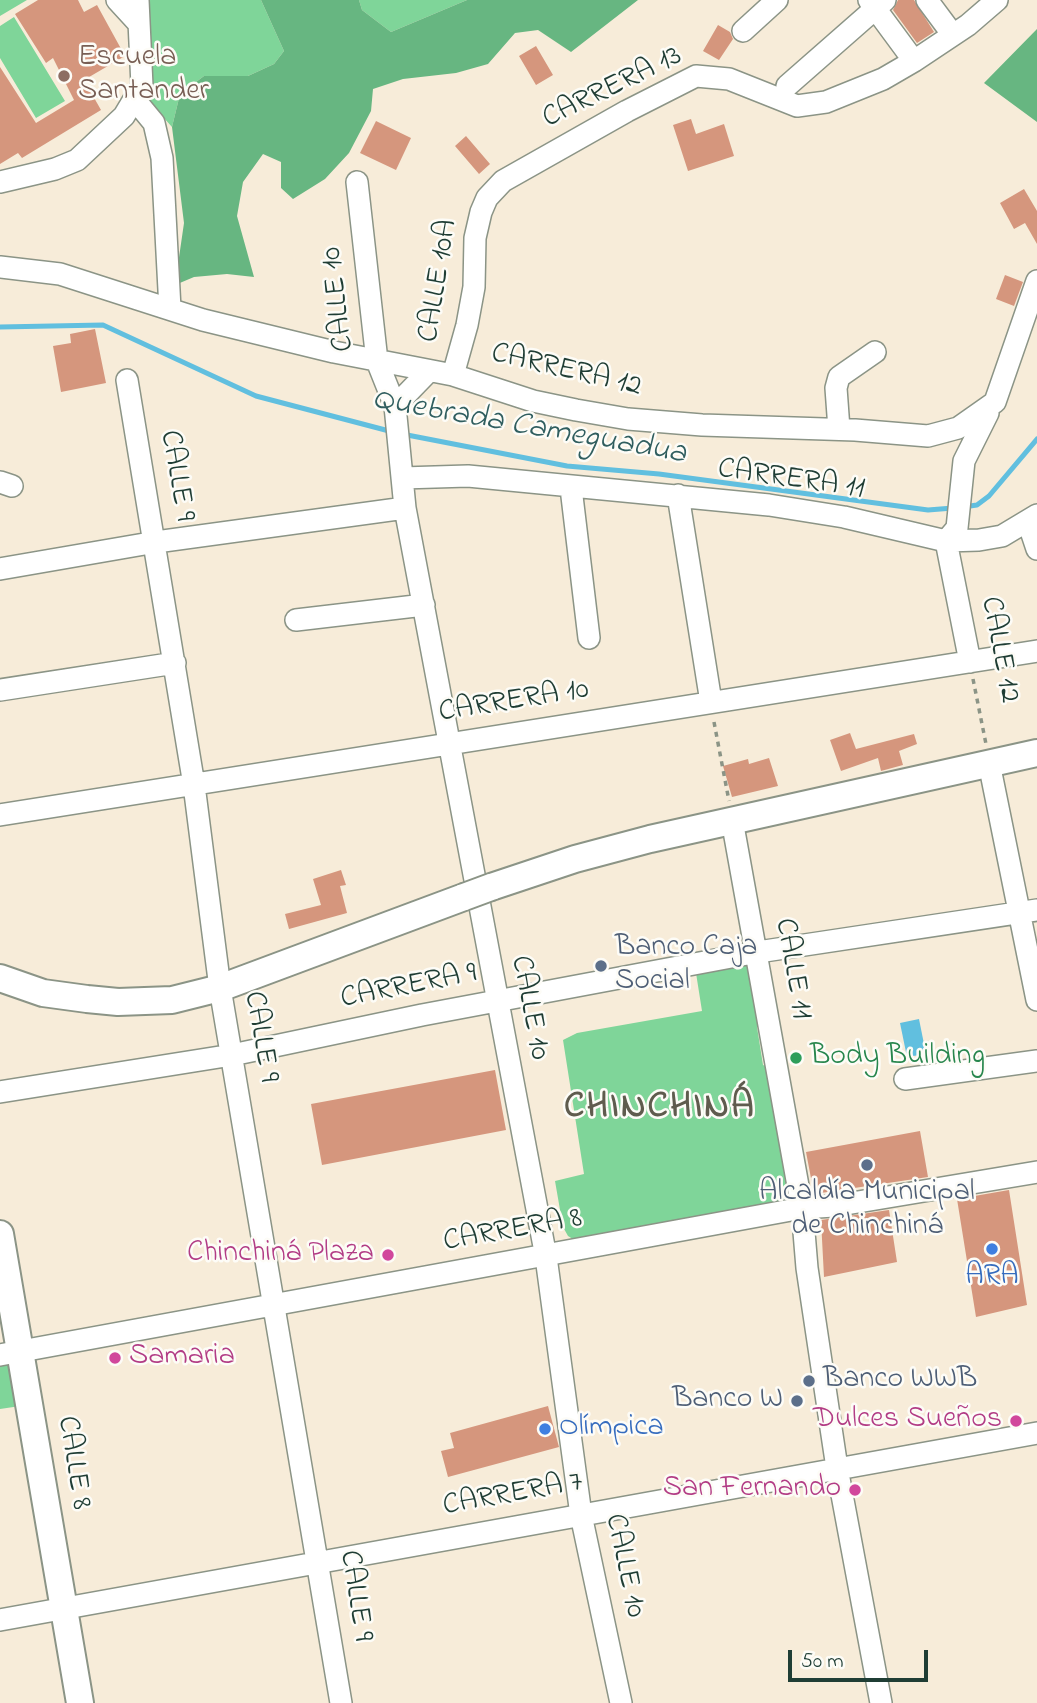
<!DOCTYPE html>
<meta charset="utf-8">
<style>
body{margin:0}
#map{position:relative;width:1037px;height:1703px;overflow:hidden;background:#f7ecd9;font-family:"Indie Flower",sans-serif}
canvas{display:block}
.scale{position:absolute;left:788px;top:1650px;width:140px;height:32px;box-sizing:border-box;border:4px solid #1f3d34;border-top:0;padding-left:9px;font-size:21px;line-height:24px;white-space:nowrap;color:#1f3d34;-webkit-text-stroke:5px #fdfcf7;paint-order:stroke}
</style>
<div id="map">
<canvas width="1037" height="1703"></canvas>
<div class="scale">50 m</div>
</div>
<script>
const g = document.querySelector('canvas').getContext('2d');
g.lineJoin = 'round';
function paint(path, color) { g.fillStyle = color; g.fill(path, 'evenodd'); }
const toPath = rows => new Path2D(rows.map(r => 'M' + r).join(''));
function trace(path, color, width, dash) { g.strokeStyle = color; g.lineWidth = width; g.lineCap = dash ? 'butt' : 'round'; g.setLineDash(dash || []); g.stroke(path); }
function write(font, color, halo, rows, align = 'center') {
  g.font = font + ' "Indie Flower",sans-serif'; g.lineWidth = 5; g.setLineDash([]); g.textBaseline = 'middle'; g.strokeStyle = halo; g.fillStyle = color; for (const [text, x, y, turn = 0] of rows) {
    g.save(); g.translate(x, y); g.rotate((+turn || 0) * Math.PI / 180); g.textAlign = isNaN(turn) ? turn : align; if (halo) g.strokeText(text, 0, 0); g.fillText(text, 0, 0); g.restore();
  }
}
paint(toPath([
 [0,0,27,0,0,16],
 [148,0,261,0,284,51,274,64,248,76,204,76,180,94,172,127,146,98],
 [359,0,467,0,391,32,362,10],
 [14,17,65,101,36,118,0,58,0,26],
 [744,963,754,969,766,1020,757,1027,763,1065,776,1071,798,1186,789,1201,576,1241,568,1236,563,1227,555,1181,584,1174,563,1040,577,1033,702,1011,696,973],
 [19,1358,27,1405,0,1409,0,1362]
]), '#7fd599');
paint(toPath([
 [261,0,359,0,362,10,391,32,467,0,638,0,571,52,538,30,515,33,488,64,456,73,403,79,373,89,371,111,349,153,325,179,293,199,281,188,281,162,263,154,243,182,237,216,254,277,227,274,194,277,175,285,184,223,172,127,180,94,204,76,248,76,274,64,284,51],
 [1037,29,1037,122,984,83]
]), '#67b681');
paint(toPath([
 [919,1019,926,1054,907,1057,900,1023]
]), '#61bfdf');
trace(toPath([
 [0,327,103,325,256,396,393,432],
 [402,434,567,466,659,474,928,510,953,508],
 [963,507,977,505,989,496,1037,439]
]), '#61bfdf', 5);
paint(toPath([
 [38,0,78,0,84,12,97,5,125,56,84,80,101,110,22,158,18,153,0,164,0,67,36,123,74,100,53,58,46,63,15,14],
 [898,0,914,0,934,32,917,43,893,10],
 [718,25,730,32,733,39,719,60,703,51],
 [536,46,553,75,536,85,519,56],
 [691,119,696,134,724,124,734,156,688,171,673,125],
 [376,121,411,138,396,170,360,153],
 [466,136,490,164,479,174,455,146],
 [1024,189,1037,211,1037,244,1025,223,1014,229,1000,203],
 [1005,275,1023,282,1014,306,996,299],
 [95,329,106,383,61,392,53,346,71,343,70,334],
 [850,733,856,749,914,734,917,744,899,751,903,765,881,771,878,758,841,771,830,740],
 [769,758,778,786,732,797,723,766,748,759,749,764],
 [341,870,346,885,340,886,347,913,289,929,285,914,321,905,313,879],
 [495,1070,506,1130,322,1165,311,1104],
 [920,1131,928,1177,814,1194,806,1152],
 [1009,1190,1027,1305,976,1317,957,1199],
 [889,1210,897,1262,824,1277,821,1220],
 [548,1406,559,1447,448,1477,441,1451,454,1448,450,1433]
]), '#d5967d');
const minor = toPath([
 [117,0,139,24],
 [869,0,914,61],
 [927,0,953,35],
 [743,31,777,0],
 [787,86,885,0],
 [135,100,154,123,162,158,170,309],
 [0,182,55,169,77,160,124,116,142,86,138,0],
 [357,182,377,361,395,406],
 [0,267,60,274,203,320,334,352,453,375,533,401,576,410,628,419,702,425,855,430,928,436,958,428,995,402,1037,281],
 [428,372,395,406,405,508,546,1257,581,1515,621,1703],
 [453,375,467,325,474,287,475,238,481,212,487,198,503,181,627,111,696,76,729,79,797,106,826,102,883,79,914,61,968,25,997,0],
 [127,380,194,785,220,988,341,1703],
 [839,429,836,388,839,377,875,352],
 [402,478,468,476,769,505,844,517,946,541,979,540,1002,536,1037,515],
 [0,482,12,486],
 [571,488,589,638],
 [678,495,711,702],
 [1028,522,1037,549],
 [0,569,156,542,405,508],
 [296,620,424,605],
 [970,662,946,541,957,528,964,461,988,413],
 [0,690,175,663],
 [989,763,1037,1000],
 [0,815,1037,651],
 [732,820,802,1208,807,1268,837,1468,881,1703],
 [905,1079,1037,1061],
 [0,1092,232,1055,422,1015,758,952,1037,910],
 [0,1355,802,1208,834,1206,1037,1172],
 [0,1620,1037,1433]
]);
const major = toPath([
 [491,887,575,859,650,839,1037,753],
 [0,978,43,993,87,999,118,1002,172,1000,220,988,464,897],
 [0,1234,80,1703]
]);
trace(minor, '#8b9486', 24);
trace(major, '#8b9486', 30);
trace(toPath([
 [973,679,986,744],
 [714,722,729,801]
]), '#8b9486', 3.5, [5, 5]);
trace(minor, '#fff', 21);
trace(major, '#fff', 26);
const majorBridge = toPath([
 [464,897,491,887]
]);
trace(majorBridge, '#8b9486', 30, []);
trace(majorBridge, '#fff', 26);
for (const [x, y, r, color] of [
 [64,76,7,"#8d6e63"],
 [601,966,7,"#5c6f8a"],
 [796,1058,7,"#2e9e5b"],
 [867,1165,7,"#5c6f8a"],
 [992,1249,7,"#3f7fe0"],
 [388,1255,7,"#d1479c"],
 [115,1358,7,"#d1479c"],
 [809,1381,7,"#5c6f8a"],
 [797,1401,7,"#5c6f8a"],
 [1016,1421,7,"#d1479c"],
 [545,1429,7,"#3f7fe0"],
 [855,1490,7,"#d1479c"]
]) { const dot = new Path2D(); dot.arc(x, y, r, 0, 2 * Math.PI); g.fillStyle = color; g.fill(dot); trace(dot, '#fdfcf7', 2.5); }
write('30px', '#785e54', '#fdfcf7', [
 ["Escuela",78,59],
 ["Santander",78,93]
], 'left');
write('30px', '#1f3d34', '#fdfcf7', [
 ["CARRERA 13",613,89,-26],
 ["CALLE 10A",440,281,-81],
 ["CALLE 10",340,299,-97],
 ["CARRERA 12",566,372,13],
 ["CALLE 9",175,476,80],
 ["CARRERA 11",791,481,8],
 ["CALLE 12",998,650,79],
 ["CARRERA 10",514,703,-9],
 ["CALLE 11",791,969,80],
 ["CARRERA 9",409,988,-11],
 ["CALLE 10",528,1008,79],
 ["CALLE 9",259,1037,80],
 ["CARRERA 8",513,1232,-10],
 ["CALLE 8",72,1463,81],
 ["CARRERA 7",513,1496,-10],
 ["CALLE 10",623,1566,78],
 ["CALLE 9",354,1596,81]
]);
write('30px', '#4e5e75', '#fdfcf7', [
 ["Banco Caja",615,949],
 ["Social",615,983],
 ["Alcaldía Municipal",867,1194,"center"],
 ["de Chinchiná",867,1228,"center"],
 ["Banco WWB",823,1381],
 ["Banco W",783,1401,"right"]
], 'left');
write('30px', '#27864d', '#fdfcf7', [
 ["Body Building",810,1058]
], 'left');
write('30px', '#b23c85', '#fdfcf7', [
 ["Chinchiná Plaza",374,1255],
 ["Samaria",129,1358,"left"],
 ["Dulces Sueños",1002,1421],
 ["San Fernando",841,1490]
], 'right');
write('30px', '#366cbe', '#fdfcf7', [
 ["ARA",992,1278],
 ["Olímpica",559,1429,"left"]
]);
write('italic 32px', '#305e5f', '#fdfcf7', [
 ["Quebrada Cameguadua",529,429,10]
]);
g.letterSpacing = '2px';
write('bold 37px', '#5f5c4e', '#fdfcf7', [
 ["CHINCHINÁ",660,1110]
]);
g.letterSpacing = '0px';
</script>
